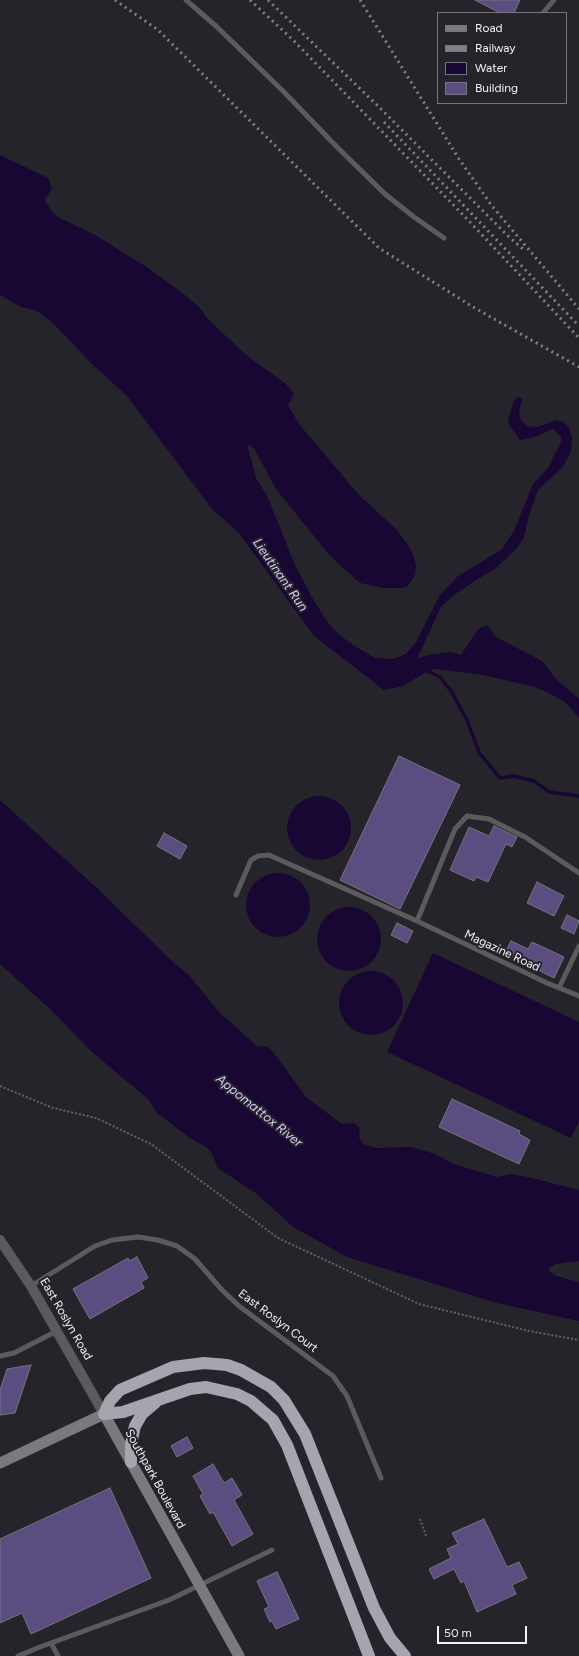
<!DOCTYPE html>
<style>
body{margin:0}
#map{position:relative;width:579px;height:1656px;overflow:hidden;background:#26242b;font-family:Figtree,sans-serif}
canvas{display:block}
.legend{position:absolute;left:437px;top:12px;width:130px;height:92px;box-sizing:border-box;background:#26242b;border:1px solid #78767c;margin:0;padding:5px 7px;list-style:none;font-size:12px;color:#f2f1f6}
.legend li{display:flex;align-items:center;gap:8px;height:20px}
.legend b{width:20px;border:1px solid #78767c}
.scale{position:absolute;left:437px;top:1626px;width:90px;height:18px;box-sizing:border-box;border:2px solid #f2f1f6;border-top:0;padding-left:5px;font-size:12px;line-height:14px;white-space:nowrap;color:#f2f1f6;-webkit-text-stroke:3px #26242b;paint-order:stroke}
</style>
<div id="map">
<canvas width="579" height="1656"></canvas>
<ul class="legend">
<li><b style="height:5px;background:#7a797e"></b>Road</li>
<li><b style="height:5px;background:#828187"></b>Railway</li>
<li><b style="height:11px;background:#180633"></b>Water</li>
<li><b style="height:11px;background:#5b4d80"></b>Building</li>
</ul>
<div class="scale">50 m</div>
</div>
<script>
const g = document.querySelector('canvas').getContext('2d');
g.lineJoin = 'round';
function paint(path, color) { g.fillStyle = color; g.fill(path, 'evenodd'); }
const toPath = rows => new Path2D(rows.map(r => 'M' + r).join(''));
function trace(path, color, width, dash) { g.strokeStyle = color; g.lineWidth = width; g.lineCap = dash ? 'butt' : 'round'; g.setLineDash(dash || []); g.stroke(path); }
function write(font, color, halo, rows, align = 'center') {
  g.font = font + ' Figtree,sans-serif'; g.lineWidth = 4; g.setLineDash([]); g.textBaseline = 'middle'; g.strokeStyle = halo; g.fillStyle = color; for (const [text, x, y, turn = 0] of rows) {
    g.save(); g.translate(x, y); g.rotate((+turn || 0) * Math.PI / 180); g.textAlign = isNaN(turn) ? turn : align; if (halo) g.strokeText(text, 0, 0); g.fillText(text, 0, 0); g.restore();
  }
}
paint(toPath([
 [0,155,48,178,52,188,45,200,52,212,58,217,95,235,148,268,185,295,199,307,208,319,245,354,287,385,294,394,288,405,299,424,359,495,396,529,406,542,413,554,416,565,415,575,408,586,403,588,384,588,360,583,330,556,276,489,254,448,247,444,256,478,268,498,295,565,313,599,328,623,337,633,353,645,375,658,393,659,406,654,416,642,440,595,458,576,501,550,514,531,533,484,548,468,561,442,561,437,553,429,535,437,520,440,510,426,508,420,514,400,518,397,522,398,519,413,520,419,527,426,537,427,556,420,562,421,569,427,572,439,571,451,563,467,538,490,529,515,524,537,517,548,495,569,476,580,454,595,441,607,417,659,428,655,451,652,461,655,478,629,487,625,496,637,542,661,557,680,579,699,579,718,565,702,545,691,531,686,483,675,435,669,428,671,403,686,384,690,314,636,239,533,212,509,127,396,92,364,52,322,37,311,21,307,0,295],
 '287 828a32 32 0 1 1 64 0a32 32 0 1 1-64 0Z',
 [0,800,99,890,175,964,188,974,219,1012,257,1046,268,1047,274,1053,306,1097,339,1122,344,1124,354,1123,360,1128,359,1137,363,1144,377,1148,411,1147,435,1154,454,1164,497,1177,511,1174,536,1179,579,1190,579,1261,556,1264,549,1268,549,1271,556,1276,579,1282,579,1321,497,1303,347,1257,293,1227,257,1194,218,1168,211,1152,206,1147,188,1137,156,1112,149,1100,92,1052,49,1008,0,964],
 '246 905a32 32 0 1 1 64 0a32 32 0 1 1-64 0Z',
 '317 939a32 32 0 1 1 64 0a32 32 0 1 1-64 0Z',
 [433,953,579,1022,579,1122,571,1138,387,1052],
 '339 1003a32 32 0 1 1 64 0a32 32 0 1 1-64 0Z'
]), '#180633');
trace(toPath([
 [423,669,440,677,451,691,467,720,480,754,500,778,514,776,534,781,549,792,579,796]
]), '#180633', 3.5);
const building = toPath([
 [475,0,520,0,514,13,500,13,475,0],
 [399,756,460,785,400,909,340,880,399,756],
 [494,826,517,837,512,847,506,844,488,882,476,877,474,881,450,870,469,827,489,836,494,826],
 [164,833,187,846,180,859,157,846,164,833],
 [537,882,564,896,554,916,527,903,537,882],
 [567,915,579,921,574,934,561,928,567,915],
 [397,923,413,931,407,943,391,935,397,923],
 [511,941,528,949,532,942,564,957,554,978,505,953,511,941],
 [452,1099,520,1131,519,1134,530,1140,519,1164,439,1127,452,1099],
 [137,1257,148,1278,141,1282,144,1288,90,1319,73,1289,128,1258,129,1261,137,1257],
 [31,1365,15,1413,0,1415,0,1390,7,1369,31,1365],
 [187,1437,193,1448,177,1457,171,1446,187,1437],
 [213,1464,224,1483,232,1478,242,1495,234,1500,253,1534,232,1546,213,1512,210,1514,200,1496,203,1494,193,1476,213,1464],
 [110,1488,151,1578,31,1634,22,1613,0,1623,0,1539,110,1488],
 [484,1519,507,1567,519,1562,527,1578,512,1585,516,1594,477,1612,464,1581,461,1583,454,1569,434,1579,429,1569,451,1558,447,1549,458,1544,452,1533,484,1519],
 [277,1572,299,1619,276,1629,272,1621,270,1622,264,1609,269,1607,257,1581,277,1572]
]);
paint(building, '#5b4d80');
trace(building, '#75747c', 1);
trace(toPath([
 [0,1086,53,1108,96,1118,151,1144,278,1238,419,1304,529,1331,579,1340],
 [420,1519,426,1536]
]), '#646369', 2, [2, 2]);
trace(toPath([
 [186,0,216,26,283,91,336,146,385,194,414,217,444,238],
 [543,13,554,0],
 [236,895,251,860,258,856,269,855,417,921,547,983,579,996],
 [417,921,455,829,467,816,489,819,525,837,579,873],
 [559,988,579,946],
 [31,1286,95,1246,112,1240,138,1237,158,1240,177,1246,195,1259,222,1290,239,1306,333,1376,347,1396,381,1478],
 [0,1356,14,1353,57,1331],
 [51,1643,58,1656],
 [18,1656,40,1647,169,1600,272,1550]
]), '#5b5b5e', 5);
trace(toPath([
 [0,1240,31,1286,104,1414]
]), '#5b5b5e', 10);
trace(toPath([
 [0,1463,104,1414,239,1656]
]), '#7a797e', 11);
trace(toPath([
 [131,1462,131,1444,135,1426,142,1414,155,1403],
 [369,1656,287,1445,273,1420,251,1401,237,1394,206,1387,190,1389,123,1412,104,1414,110,1401,120,1390,173,1367,204,1363,227,1365,241,1370,271,1387,284,1400,305,1434,374,1608,390,1638,405,1656]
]), '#a6a4ad', 12);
trace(toPath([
 [115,0,158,30,379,248,473,307,579,367],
 [250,0,293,40,468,220,579,338],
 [268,0,378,106,508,236,523,249],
 [360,0,459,159,492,206,579,309],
 [384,122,579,326]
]), '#828187', 3, [2, 4]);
write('12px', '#f2f1f6', '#26242b', [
 ["Magazine Road",502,951,25],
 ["East Roslyn Road",66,1319,60],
 ["East Roslyn Court",278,1321,37],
 ["Southpark Boulevard",155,1479,61]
]);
write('italic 13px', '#d6cbfb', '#26242b', [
 ["Lieutinant Run",280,575,55],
 ["Appomattox River",259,1111,39]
]);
</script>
